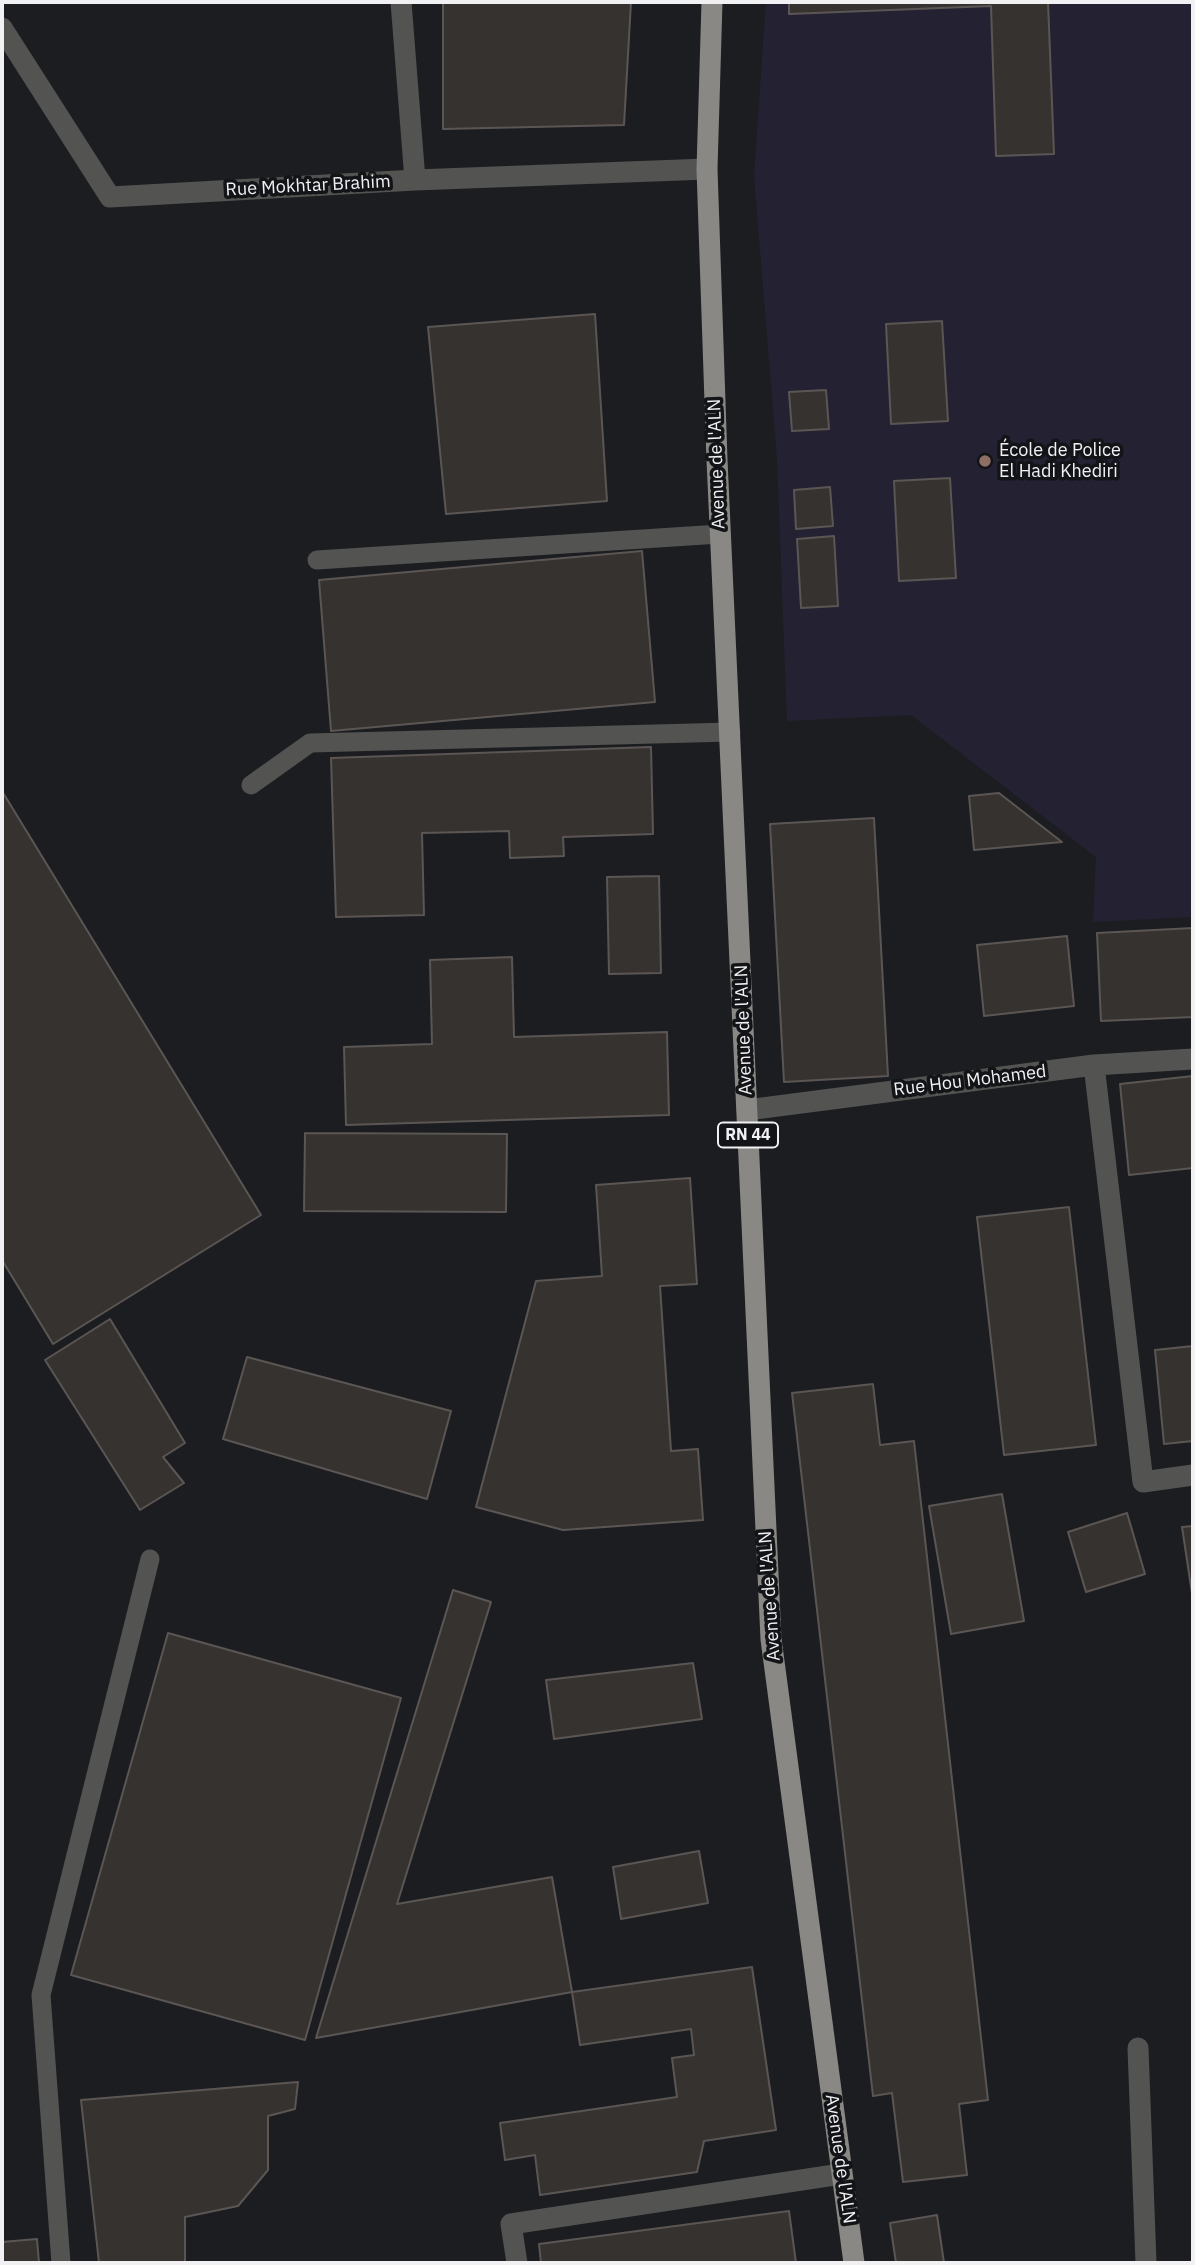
<!DOCTYPE html>
<meta charset="utf-8">
<style>
body{margin:0}
#map{position:relative;width:1195px;height:2265px;overflow:hidden;background:#1c1d21;font-family:"IBM Plex Sans",sans-serif}
canvas{display:block}
.frame{position:absolute;inset:0;border:4px solid #f1f1f4;pointer-events:none}
</style>
<div id="map">
<canvas width="1195" height="2265"></canvas>
<div class="frame"></div>
</div>
<script>
const g = document.querySelector('canvas').getContext('2d');
g.lineJoin = 'round';
function paint(path, color) { g.fillStyle = color; g.fill(path, 'evenodd'); }
const toPath = rows => new Path2D(rows.map(r => 'M' + r).join(''));
function trace(path, color, width, dash) { g.strokeStyle = color; g.lineWidth = width; g.lineCap = dash ? 'butt' : 'round'; g.setLineDash(dash || []); g.stroke(path); }
function write(font, color, halo, rows, align = 'center') {
  g.font = font + ' "IBM Plex Sans",sans-serif'; g.lineWidth = 7; g.setLineDash([]); g.textBaseline = 'middle'; g.strokeStyle = halo; g.fillStyle = color; for (const [text, x, y, turn = 0] of rows) {
    g.save(); g.translate(x, y); g.rotate((+turn || 0) * Math.PI / 180); g.textAlign = isNaN(turn) ? turn : align; if (halo) g.strokeText(text, 0, 0); g.fillText(text, 0, 0); g.restore();
  }
}
paint(toPath([
 [766,2,1193,2,1193,917,1093,922,1096,857,911,715,787,721,777,458,754,176]
]), '#242232');
const building = toPath([
 [443,2,631,2,624,125,443,129,443,2],
 [789,2,1048,2,1054,154,996,156,991,6,789,14,789,2],
 [595,314,607,501,446,514,428,327,595,314],
 [942,321,948,421,891,424,886,324,942,321],
 [826,390,829,429,792,431,789,392,826,390],
 [950,478,956,578,899,581,894,481,950,478],
 [830,487,833,526,796,529,794,490,830,487],
 [834,536,838,606,801,608,797,539,834,536],
 [642,551,655,702,331,731,319,580,642,551],
 [651,747,653,834,563,837,564,856,510,858,509,831,422,833,424,915,336,917,331,758,651,747],
 [2,791,261,1215,53,1344,2,1260,2,791],
 [999,793,1062,842,974,850,969,796,999,793],
 [874,818,888,1076,784,1082,770,824,874,818],
 [659,876,661,973,609,974,607,877,659,876],
 [1193,928,1193,1017,1101,1021,1097,933,1193,928],
 [1067,936,1074,1006,984,1016,977,945,1067,936],
 [512,957,514,1037,667,1032,669,1115,346,1125,344,1047,432,1044,430,960,512,957],
 [1193,1076,1193,1168,1129,1175,1120,1084,1193,1076],
 [305,1133,507,1134,506,1212,304,1211,305,1133],
 [690,1178,697,1284,660,1286,671,1451,698,1449,703,1520,563,1530,476,1507,536,1281,602,1276,596,1185,690,1178],
 [1069,1207,1096,1445,1004,1455,977,1217,1069,1207],
 [110,1319,185,1443,163,1457,184,1483,140,1510,45,1360,110,1319],
 [1193,1346,1193,1441,1164,1444,1155,1350,1193,1346],
 [247,1357,451,1411,427,1499,223,1439,247,1357],
 [873,1384,880,1445,914,1441,988,2100,959,2104,967,2175,903,2182,892,2093,873,2096,792,1393,873,1384],
 [1002,1494,1024,1621,951,1634,929,1506,1002,1494],
 [1127,1513,1145,1574,1086,1592,1068,1532,1127,1513],
 [1193,1526,1193,1600,1182,1527,1193,1526],
 [453,1590,491,1602,397,1904,552,1877,572,1992,316,2038,453,1590],
 [168,1633,401,1698,305,2040,71,1975,168,1633],
 [693,1663,702,1719,554,1739,546,1680,693,1663],
 [699,1851,708,1903,621,1919,613,1867,699,1851],
 [752,1967,776,2130,704,2141,697,2172,540,2195,535,2155,505,2160,500,2123,677,2097,672,2058,694,2055,691,2029,580,2045,572,1992,752,1967],
 [298,2082,295,2109,268,2116,268,2170,238,2206,185,2217,185,2263,99,2263,81,2100,298,2082],
 [789,2211,796,2263,541,2263,539,2244,789,2211],
 [937,2215,944,2263,896,2263,890,2223,937,2215],
 [37,2239,39,2263,2,2263,2,2242,37,2239]
]);
paint(building, '#363230');
trace(building, '#5b5654', 2);
trace(toPath([
 [317,560,720,534],
 [251,785,310,743,731,732],
 [61,2263,41,1995,150,1559]
]), '#535351', 19);
trace(toPath([
 [401,2,415,180],
 [2,28,110,197,415,180,707,169],
 [1094,1065,1143,1482,1193,1475],
 [747,1110,1094,1065,1193,1059],
 [1138,2048,1146,2263],
 [517,2263,511,2224,841,2174]
]), '#535351', 21);
trace(toPath([
 [712,2,707,169,717,460,771,1639,854,2263]
]), '#8a8884', 21);
for (const [x, y, r, color] of [
 [985,461,7,"#8d6e63"]
]) { const dot = new Path2D(); dot.arc(x, y, r, 0, 2 * Math.PI); g.fillStyle = color; g.fill(dot); trace(dot, '#131417', 2.5); }
for (const [x, y, w] of [
 [748,1135,60]
]) { const box = new Path2D(); box.roundRect(x - w / 2, y - 12.5, w, 25, 5); g.fillStyle = '#131417'; g.fill(box); trace(box, '#f1f1f4', 2); }
write('bold 16px', '#f1f1f4', null, [
 ["RN 44",748,1135]
]);
write('18px', '#f1f1f4', '#131417', [
 ["Rue Mokhtar Brahim",308,186,-3],
 ["Avenue de l'ALN",717,464,-92],
 ["Avenue de l'ALN",744,1030,-92],
 ["Rue Hou Mohamed",970,1081,-7],
 ["Avenue de l'ALN",770,1596,-94],
 ["Avenue de l'ALN",840,2159,82]
]);
write('18px', '#f1f1f4', '#131417', [
 ["École de Police",999,451],
 ["El Hadi Khediri",999,472]
], 'left');
</script>
